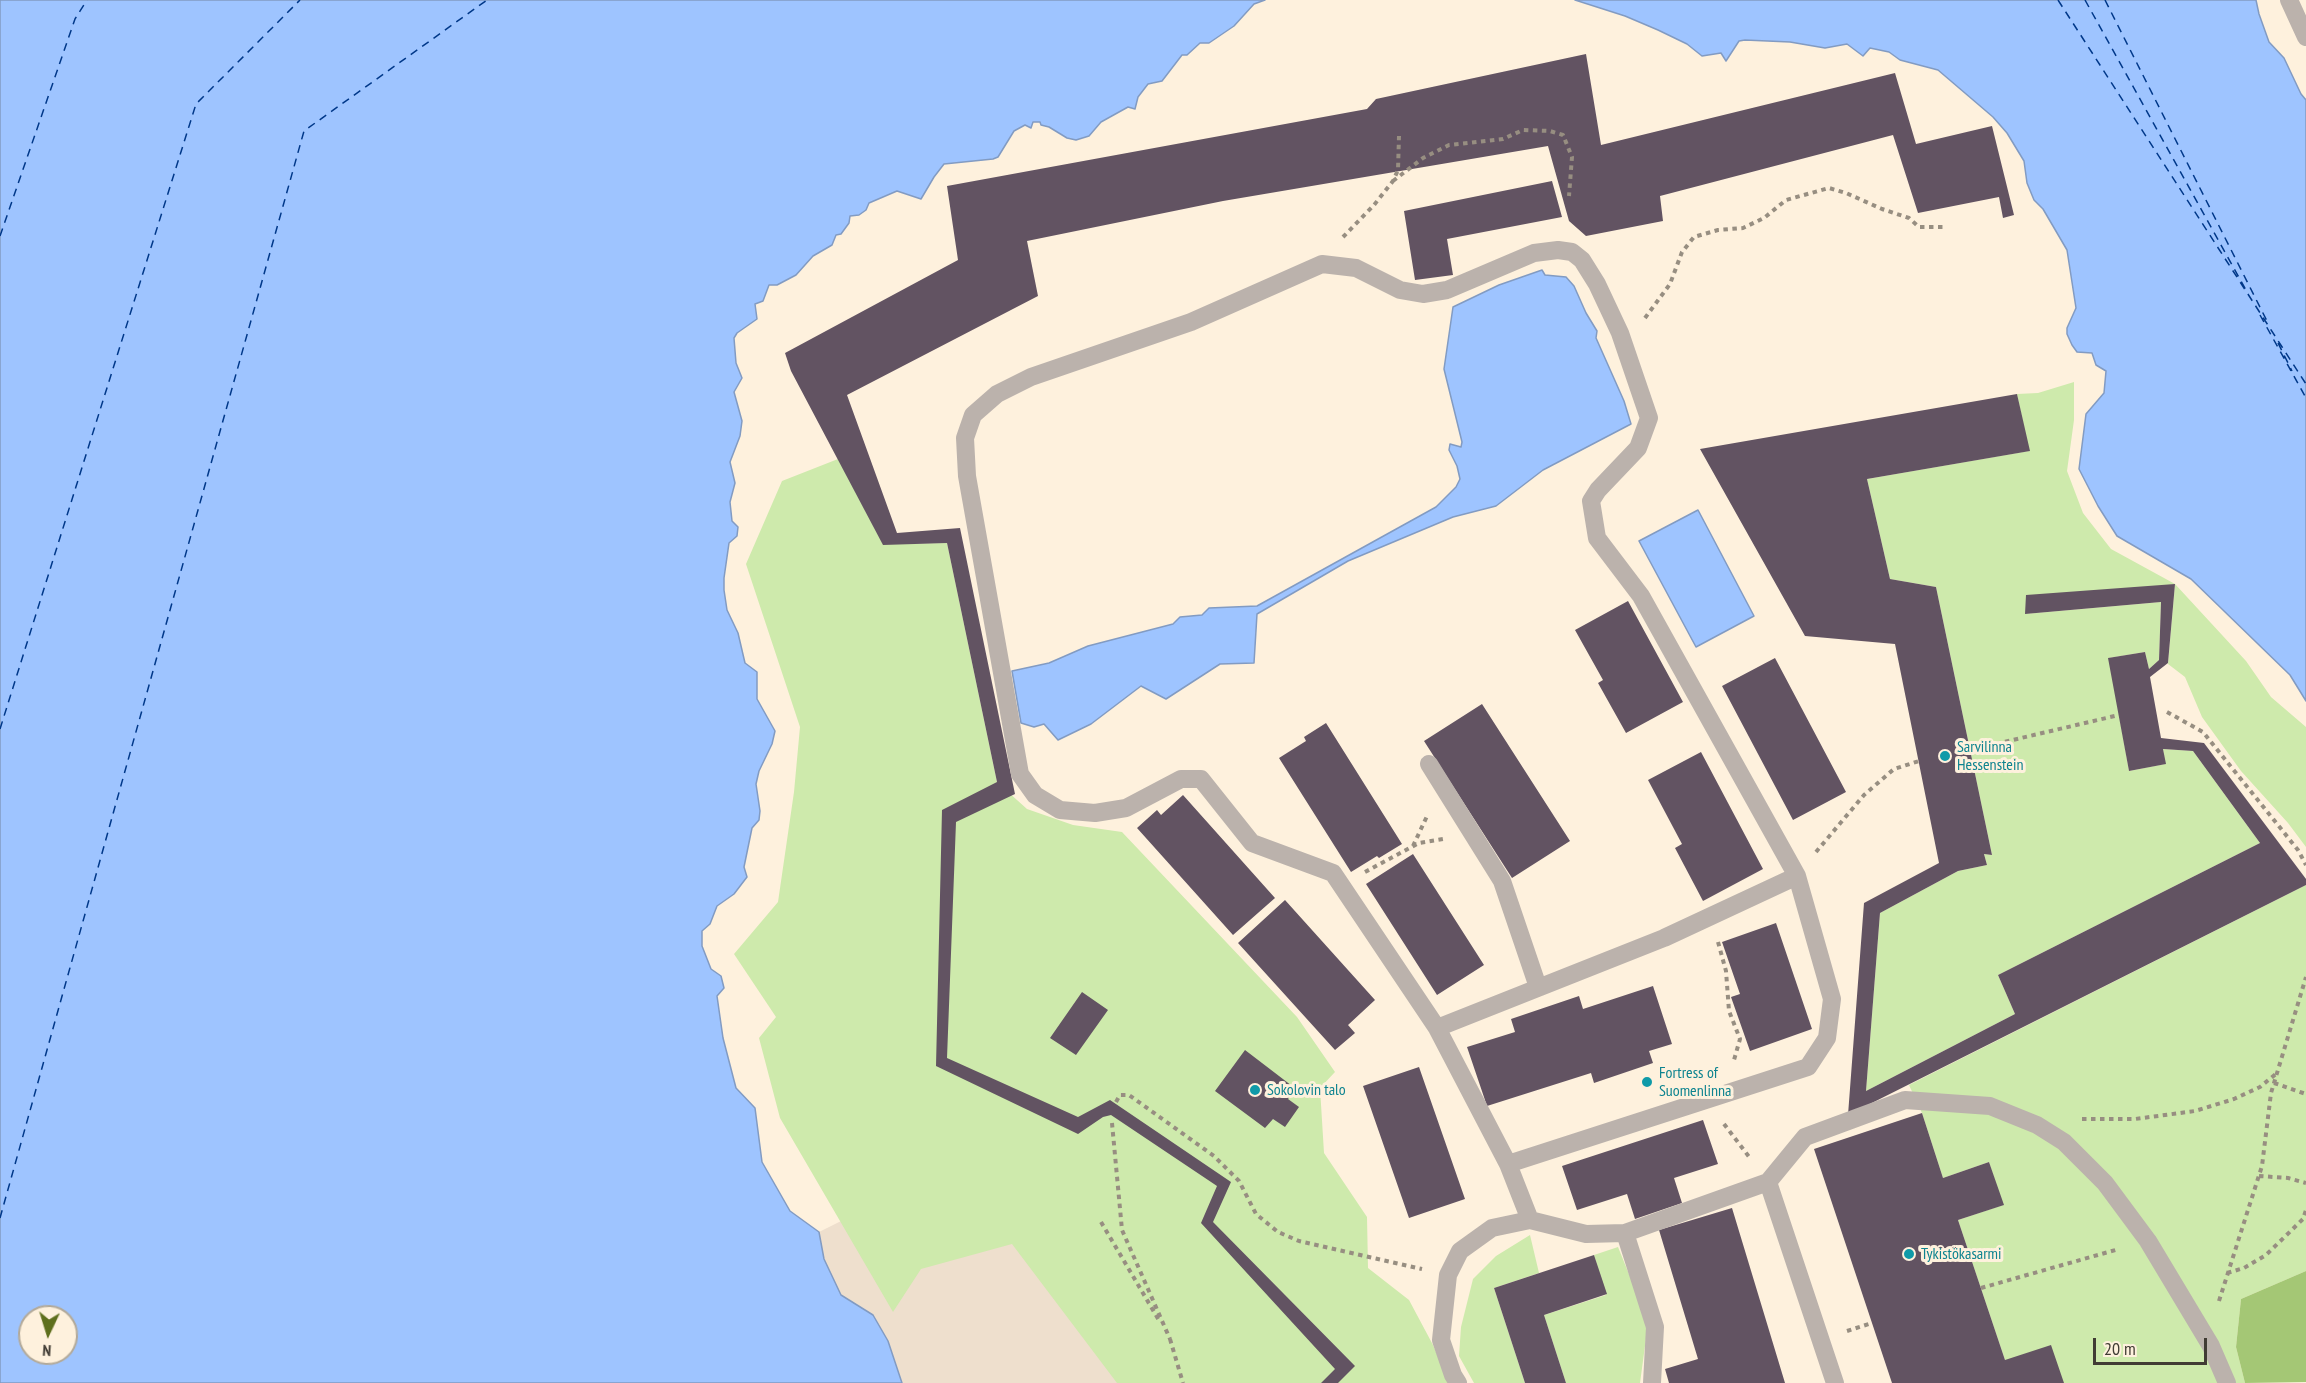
<!DOCTYPE html>
<meta charset="utf-8">
<style>
body{margin:0}
#map{position:relative;width:2306px;height:1383px;overflow:hidden;background:#fef1dd;font-family:"PT Sans Narrow",sans-serif}
canvas{display:block}
.north{position:absolute;left:18px;top:1305px;width:60px;height:60px;box-sizing:border-box;background:#fef1dd;border:2px solid #b2a999;border-radius:50%;rotate:184deg;font-size:16px;font-weight:700;line-height:24px;text-align:center;color:#413c34}
.north::after{content:'';display:block;margin:auto;width:21px;height:27px;background:#5e6f1d;clip-path:polygon(50% 0,100% 100%,50% 72%,0 100%)}
.scale{position:absolute;left:2093px;top:1338px;width:114px;height:27px;box-sizing:border-box;border:3px solid #413c34;border-top:0;padding-left:8px;font-size:18px;line-height:21px;white-space:nowrap;color:#413c34;-webkit-text-stroke:4px #fef1dd;paint-order:stroke}
</style>
<div id="map">
<canvas width="2306" height="1383"></canvas>
<div class="north">N</div>
<div class="scale">20 m</div>
</div>
<script>
const g = document.querySelector('canvas').getContext('2d');
g.lineJoin = 'round';
function paint(path, color) { g.fillStyle = color; g.fill(path, 'evenodd'); }
const toPath = rows => new Path2D(rows.map(r => 'M' + r).join(''));
function trace(path, color, width, dash) { g.strokeStyle = color; g.lineWidth = width; g.lineCap = dash ? 'butt' : 'round'; g.setLineDash(dash || []); g.stroke(path); }
function write(font, color, halo, rows, align = 'center') {
  g.font = font + ' "PT Sans Narrow",sans-serif'; g.lineWidth = 6; g.setLineDash([]); g.textBaseline = 'middle'; g.strokeStyle = halo; g.fillStyle = color; for (const [text, x, y, turn = 0] of rows) {
    g.save(); g.translate(x, y); g.rotate((+turn || 0) * Math.PI / 180); g.textAlign = isNaN(turn) ? turn : align; if (halo) g.strokeText(text, 0, 0); g.fillText(text, 0, 0); g.restore();
  }
}
paint(toPath([
 [1024,1130,1171,1383,902,1383,888,1341,873,1315,841,1295,824,1259,819,1232]
]), '#eedfcd');
paint(toPath([
 [2074,382,2074,420,2067,471,2083,513,2111,549,2175,584,2246,661,2271,697,2306,727,2306,847,2288,823,2241,771,2202,717,2185,677,2168,664,2175,584,2025,614,2161,602,2159,660,2149,669,2145,652,2109,658,2129,771,2165,764,2163,749,2193,751,2260,843,1998,975,2015,1014,1866,1091,1880,913,1958,871,1987,865,1984,854,1992,855,1936,587,1890,579,1867,479,2029,451,2017,394,2038,393],
 [838,459,883,544,947,543,997,782,1027,809,1073,825,1122,832,1297,1017,1335,1072,1320,1088,1324,1153,1367,1217,1368,1268,1409,1300,1433,1345,1449,1383,1117,1383,1012,1244,921,1269,893,1312,780,1118,759,1038,776,1017,734,954,778,902,794,792,800,727,746,564,782,481],
 [2306,885,2306,1271,2241,1299,2236,1347,2245,1383,2064,1383,2005,1360,1958,1220,2003,1205,1989,1162,1943,1178,1922,1113,1909,1085],
 [1530,1235,1539,1273,1494,1288,1525,1383,1474,1383,1459,1356,1461,1327,1473,1279,1496,1256],
 [1618,1247,1639,1299,1647,1331,1640,1383,1566,1383,1544,1315,1606,1295,1594,1255]
]), '#ceeaac');
paint(toPath([
 [2306,1271,2306,1382,2245,1383,2236,1347,2241,1299]
]), '#a4c775');
const water = toPath([
 [0,0,1265,0,1254,4,1234,26,1209,43,1200,43,1187,55,1182,55,1162,81,1148,84,1138,97,1135,109,1128,107,1101,122,1089,136,1076,140,1067,138,1049,127,1041,125,1040,122,1033,122,1031,128,1025,125,1014,131,998,157,993,159,944,164,934,177,921,199,897,191,869,203,866,210,859,215,850,216,849,223,841,234,836,235,832,245,813,256,796,275,777,285,769,285,763,301,755,304,757,319,737,333,734,338,736,363,742,378,734,392,742,421,740,436,730,462,735,483,730,502,732,521,738,527,737,536,729,543,724,578,724,590,727,610,738,633,745,663,757,672,757,699,775,731,772,744,759,771,756,784,760,811,759,820,752,828,744,867,747,877,734,894,717,906,710,924,702,931,702,946,711,969,721,976,724,988,717,996,723,1038,736,1088,755,1108,762,1162,790,1211,819,1232,824,1259,841,1295,873,1315,888,1341,902,1383,0,1383,0,0],
 [30,1317,66,1317,66,1353,30,1353,30,1317],
 [1575,0,2256,0,2259,14,2269,42,2284,58,2301,94,2306,100,2306,701,2290,675,2191,579,2117,536,2098,506,2079,469,2086,414,2104,393,2106,371,2096,365,2092,353,2077,352,2072,345,2067,334,2067,328,2076,308,2067,250,2043,209,2034,200,2027,183,2024,161,2007,133,1993,117,1938,70,1900,60,1889,52,1870,48,1863,56,1847,44,1825,48,1790,42,1745,40,1739,41,1726,61,1721,53,1702,56,1687,44,1658,30,1625,16,1575,0],
 [1542,270,1545,275,1566,277,1574,286,1586,313,1597,331,1596,338,1624,401,1631,424,1543,470,1496,506,1453,517,1348,561,1257,614,1254,663,1220,664,1166,699,1141,686,1091,724,1058,740,1044,724,1034,727,1021,723,1012,671,1049,663,1088,646,1173,624,1180,617,1202,615,1209,608,1257,606,1436,507,1456,487,1460,479,1457,466,1449,450,1450,444,1461,447,1462,442,1444,369,1453,307,1499,285,1542,270],
 [1698,510,1754,616,1696,647,1639,541,1698,510]
]);
paint(water, '#9ec4ff');
trace(water, '#829bc2', 1.5);
trace(toPath([
 [2058,0,2306,384],
 [2085,0,2246,290],
 [2105,0,2269,325],
 [0,236,75,19,87,0],
 [2260,315,2306,398],
 [2278,343,2292,371],
 [0,729,196,104,300,0],
 [0,1218,304,131,487,0]
]), '#003889', 1.5, [8, 6]);
paint(toPath([
 [1586,54,1601,145,1895,73,1916,144,1992,126,2014,215,2003,218,1999,197,1918,213,1893,135,1660,196,1663,221,1586,236,1569,221,1548,146,1223,201,1027,241,1038,296,847,395,897,533,960,528,1015,794,956,822,947,1058,1078,1117,1110,1100,1231,1182,1213,1222,1355,1366,1338,1383,1321,1383,1335,1369,1201,1223,1217,1186,1111,1115,1103,1117,1078,1134,936,1066,942,810,997,782,947,543,883,545,791,371,785,353,958,260,947,186,1367,109,1376,99],
 [1552,181,1562,217,1447,239,1453,275,1415,280,1404,211],
 [2017,394,2030,451,1867,479,1890,579,1936,587,1992,855,1984,854,1987,865,1958,871,1880,913,1866,1091,2015,1014,1998,975,2260,843,2193,751,2163,749,2166,764,2129,771,2108,658,2145,652,2149,669,2159,660,2161,602,2025,614,2026,595,2175,584,2168,663,2150,677,2161,738,2204,743,2306,879,2306,885,1848,1115,1864,903,1939,863,1895,644,1805,636,1700,449],
 [1628,601,1683,702,1626,733,1598,683,1603,680,1575,630],
 [1775,658,1846,792,1793,820,1722,686],
 [1482,704,1570,841,1512,878,1424,741],
 [1326,723,1402,844,1379,858,1377,856,1351,872,1279,758,1306,741,1304,737],
 [1701,752,1763,869,1703,901,1675,848,1682,844,1648,780],
 [1183,795,1275,898,1233,935,1137,828,1157,810,1161,815],
 [1413,854,1484,965,1437,995,1366,884],
 [1285,900,1375,1000,1348,1025,1355,1033,1335,1050,1238,943],
 [1776,923,1812,1029,1750,1051,1731,997,1740,994,1722,942],
 [1653,986,1672,1044,1649,1051,1653,1063,1594,1083,1591,1073,1487,1106,1467,1047,1515,1032,1511,1019,1579,996,1583,1009],
 [1082,992,1108,1010,1076,1055,1050,1038],
 [1245,1050,1296,1089,1288,1099,1299,1107,1285,1127,1273,1119,1265,1128,1215,1091],
 [1419,1067,1465,1199,1409,1218,1363,1086],
 [1922,1113,1943,1178,1989,1162,2004,1205,1958,1220,2005,1360,2051,1345,2064,1383,1892,1383,1814,1149],
 [1703,1120,1718,1164,1674,1178,1682,1203,1635,1219,1627,1194,1577,1210,1562,1166],
 [1732,1208,1785,1383,1669,1383,1665,1369,1698,1359,1659,1230],
 [1594,1255,1607,1294,1544,1315,1566,1383,1525,1383,1494,1288]
]), '#625362');
trace(toPath([
 [1393,181,1423,158,1449,145,1503,139,1523,130,1550,131,1563,135,1572,157,1569,196],
 [1343,237,1374,205,1393,181,1398,170,1399,136],
 [1645,318,1670,284,1682,252,1694,237,1718,230,1743,228,1764,218,1786,200,1829,188,1846,193,1882,209,1909,218,1919,227,1945,227],
 [2167,712,2203,732,2298,850,2306,865],
 [1970,750,2119,715],
 [1413,846,1428,814],
 [1816,852,1864,795,1894,769,1919,761],
 [1365,872,1419,843,1443,839],
 [1718,942,1726,971,1729,1011,1740,1039,1734,1060],
 [2274,1083,2306,1094],
 [1116,1102,1120,1095,1129,1095,1214,1156,1239,1181,1256,1214,1278,1232,1299,1241,1422,1269],
 [2082,1119,2135,1119,2195,1111,2234,1099,2260,1087,2277,1073],
 [1112,1123,1122,1230,1170,1339],
 [1724,1124,1750,1158],
 [2259,1176,2288,1178,2306,1183],
 [1101,1222,1160,1322],
 [2227,1273,2244,1268,2266,1255,2303,1219,2306,1210],
 [1981,1288,2119,1249],
 [2219,1301,2262,1166,2271,1093,2306,977],
 [1847,1331,1872,1323],
 [1170,1339,1183,1383]
]), '#978e81', 4, [4.5, 4.5]);
trace(toPath([
 [2289,0,2306,37],
 [1429,764,1502,881,1538,987],
 [1437,1028,1664,938,1797,876],
 [1508,1164,1808,1067,1827,1038,1832,999,1797,876,1641,596,1597,538,1591,501,1598,490,1638,448,1649,418,1620,333,1597,284,1582,260,1572,252,1558,250,1534,253,1447,290,1423,294,1400,290,1356,268,1322,264,1191,322,1031,377,997,394,973,415,965,438,967,476,1020,774,1035,795,1060,810,1095,813,1126,808,1181,779,1201,779,1252,843,1333,873,1437,1028,1508,1164,1530,1220],
 [1768,1182,1835,1383],
 [1625,1233,1655,1327,1652,1383],
 [1458,1383,1453,1375,1441,1340,1448,1275,1460,1251,1492,1228,1530,1220,1586,1234,1625,1233,1768,1182,1805,1137,1905,1100,1990,1106,2037,1125,2064,1142,2105,1183,2148,1241,2211,1346,2227,1383]
]), '#bbb2ac', 18);
for (const [x, y, r, color] of [
 [1945,756,6,"#0f9aa8"],
 [1647,1082,6,"#0f9aa8"],
 [1255,1090,6,"#0f9aa8"],
 [1909,1254,6,"#0f9aa8"]
]) { const dot = new Path2D(); dot.arc(x, y, r, 0, 2 * Math.PI); g.fillStyle = color; g.fill(dot); trace(dot, '#fef1dd', 2); }
write('16px', '#0d838f', '#fef1dd', [
 ["Sarvilinna",1957,747],
 ["Hessenstein",1957,765],
 ["Fortress of",1659,1073],
 ["Suomenlinna",1659,1091],
 ["Sokolovin talo",1267,1090],
 ["Tykistökasarmi",1921,1254]
], 'left');
</script>
